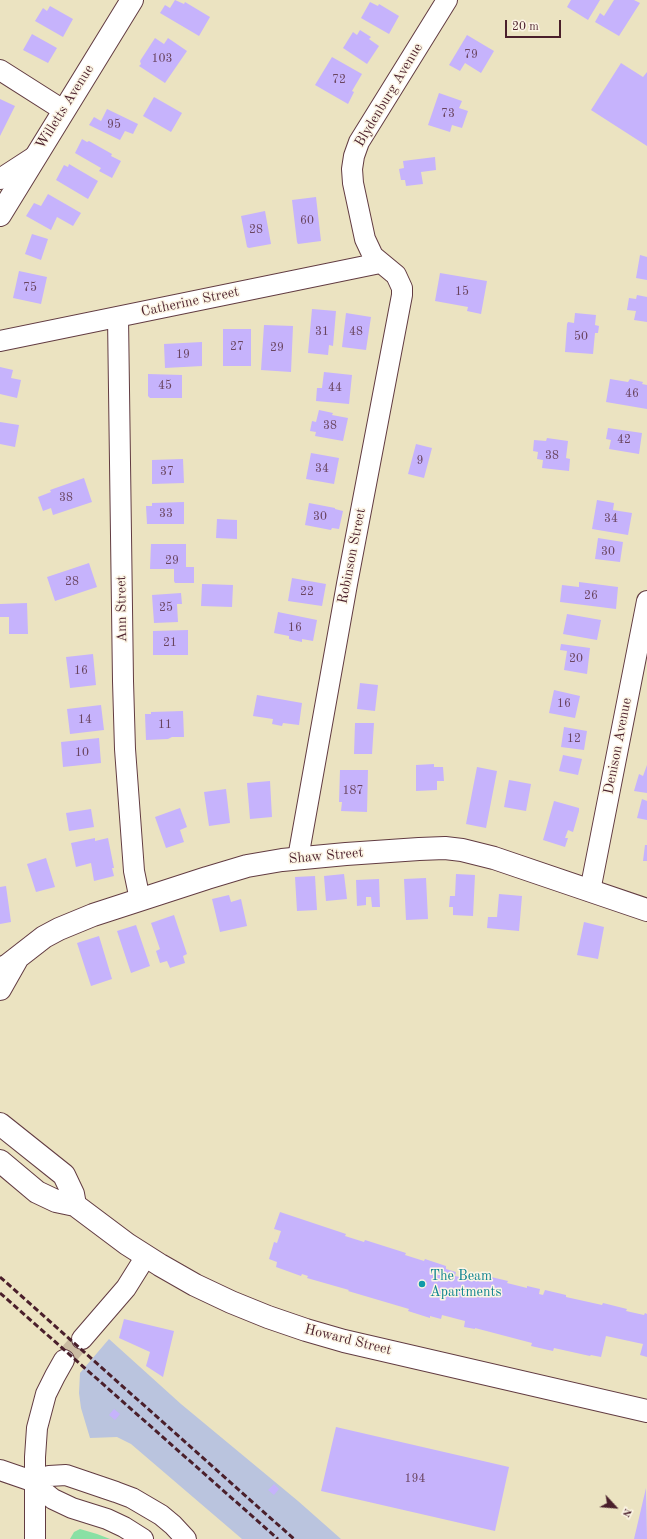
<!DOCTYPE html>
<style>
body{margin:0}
#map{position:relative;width:647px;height:1539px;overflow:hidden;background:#ebe3c1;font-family:"Old Standard TT",serif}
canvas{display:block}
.north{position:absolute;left:595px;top:1487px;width:40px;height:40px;-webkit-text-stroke:3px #fcf5e5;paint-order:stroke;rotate:116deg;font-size:11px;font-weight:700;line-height:16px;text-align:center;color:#4a1f2b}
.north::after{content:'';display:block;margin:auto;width:14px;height:18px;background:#4a1f2b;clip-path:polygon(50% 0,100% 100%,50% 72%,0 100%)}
.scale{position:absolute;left:505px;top:20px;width:56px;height:18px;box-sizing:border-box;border:2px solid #4a1f2b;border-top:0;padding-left:5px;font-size:12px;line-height:14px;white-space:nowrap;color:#4a1f2b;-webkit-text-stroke:3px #fcf5e5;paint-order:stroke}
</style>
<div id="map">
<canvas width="647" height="1539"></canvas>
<div class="north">N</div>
<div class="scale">20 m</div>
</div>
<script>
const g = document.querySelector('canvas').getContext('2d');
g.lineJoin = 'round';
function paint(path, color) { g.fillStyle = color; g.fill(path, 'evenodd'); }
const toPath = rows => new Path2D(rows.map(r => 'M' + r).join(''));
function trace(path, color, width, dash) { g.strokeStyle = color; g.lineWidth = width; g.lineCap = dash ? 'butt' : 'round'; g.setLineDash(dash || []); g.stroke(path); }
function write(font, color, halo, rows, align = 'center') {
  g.font = font + ' "Old Standard TT",serif'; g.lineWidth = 3; g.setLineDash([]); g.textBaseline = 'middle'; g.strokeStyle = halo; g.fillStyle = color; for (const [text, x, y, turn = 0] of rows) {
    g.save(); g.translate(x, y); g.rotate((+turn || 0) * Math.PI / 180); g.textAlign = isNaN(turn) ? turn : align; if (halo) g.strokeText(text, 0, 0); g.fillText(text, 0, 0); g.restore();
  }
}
paint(toPath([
 [109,1339,181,1404,298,1501,341,1539,242,1539,131,1444,117,1437,90,1438,81,1408,79,1393,80,1373]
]), '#bac4de');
paint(toPath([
 [80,1529,97,1534,110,1539,70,1539,74,1532]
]), '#89e0a4');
paint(toPath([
 [175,0,184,4,185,2,210,17,199,36,160,13,165,5,170,8],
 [571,0,600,0,588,20,567,7],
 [614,0,634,0,640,3,619,36,595,22,600,13,604,16],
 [370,2,378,6,379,4,399,16,389,34,361,18],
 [50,6,73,19,63,37,35,21,43,8,47,11],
 [360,30,371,37,369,39,379,46,367,64,343,48,353,32,357,35],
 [32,34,57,48,48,63,23,50],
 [467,35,494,51,481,73,465,63,460,71,449,65],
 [155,38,164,44,168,38,187,51,165,83,139,66,141,64,140,61],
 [332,57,362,74,352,91,354,92,348,104,315,85],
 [621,63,643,77,647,72,647,146,591,110],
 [439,93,462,101,459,108,468,111,462,128,452,125,450,132,428,125],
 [154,97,182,113,171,132,143,116],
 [0,99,15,106,0,136],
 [107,109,138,124,133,134,125,131,120,140,89,125,94,117,101,121],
 [82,139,87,142,89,141,112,154,111,156,121,161,112,178,99,171,101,168,75,153],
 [435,157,436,170,421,172,423,184,406,186,405,180,401,180,399,169,404,168,403,161],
 [69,164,98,181,88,199,56,180,64,165,68,167],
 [48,194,81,213,73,226,57,217,51,230,26,216,34,203,41,206],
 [316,197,321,241,298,244,297,242,292,200],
 [265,211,271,244,249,248,247,247,241,216],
 [32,234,48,239,41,260,25,254],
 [640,255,647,257,647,280,636,278],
 [19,271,47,277,41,304,13,298],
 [440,273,487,281,481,314,467,311,468,307,435,301],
 [637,295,647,297,647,322,634,320,636,311,627,310,629,298,636,299],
 [312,309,336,311,333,346,329,345,328,355,308,353],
 [346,313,371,317,366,350,342,347],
 [575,313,596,315,595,325,599,326,598,333,595,333,593,354,565,352,567,324,568,322,574,323],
 [264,325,293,326,291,372,261,370],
 [223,329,251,329,251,366,223,366],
 [202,342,202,366,165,368,164,344],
 [0,367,13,370,11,378,21,380,17,398,0,394],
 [324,372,352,375,349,404,316,401,317,388,322,388],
 [148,374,182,375,182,398,150,398,148,396],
 [610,379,628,382,630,379,643,382,642,384,647,385,647,409,606,402],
 [319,410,333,413,332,415,348,418,343,441,315,436,316,432,310,431,312,421,316,422],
 [0,422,19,425,15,447,0,444],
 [608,428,642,433,639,454,609,449,611,440,606,439],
 [547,438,568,441,566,458,570,459,569,471,542,468,543,460,537,459,538,452,533,451,534,440,546,441],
 [416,444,432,448,424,478,408,474],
 [311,453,339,458,334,484,306,479],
 [183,459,184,483,152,484,152,460],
 [84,478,92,502,53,515,51,508,43,511,38,497,51,492,50,490],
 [597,500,614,503,613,510,632,513,628,535,592,529],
 [184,502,184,524,147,524,146,506,152,506,152,503],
 [309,503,335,508,335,509,343,511,339,529,332,528,331,530,305,525],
 [217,519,237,520,237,539,216,538],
 [598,538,623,542,620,562,595,559],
 [151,544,186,544,186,567,194,567,194,583,175,583,174,581,174,569,150,569],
 [89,563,97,587,55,601,47,577],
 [292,578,326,584,322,606,288,601],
 [579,582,618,587,616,609,560,602,562,585,579,587],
 [202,584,233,585,232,607,201,606],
 [181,593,182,604,177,604,178,622,154,623,152,595],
 [27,603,28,634,9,634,9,617,0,617,0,604],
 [278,612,317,620,313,641,302,639,302,642,289,639,289,636,274,633],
 [567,614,601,620,597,640,563,634],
 [188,630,188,655,153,655,153,631],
 [561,644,590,648,587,674,564,670,567,651,560,650],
 [93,654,96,685,70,688,66,657],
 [360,683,378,685,375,711,357,709],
 [554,690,580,696,575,718,549,713],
 [257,695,302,703,299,725,283,723,282,726,272,724,273,719,253,716],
 [101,705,104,730,70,734,67,709],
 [183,711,184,737,172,737,168,739,146,740,145,714,151,714,151,712],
 [355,723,374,723,372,754,354,754],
 [564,727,587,731,584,750,561,747],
 [99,738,101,763,63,767,61,742],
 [563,755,582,759,578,775,559,771],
 [434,764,434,767,443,767,444,781,437,781,437,790,416,791,416,765],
 [647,765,647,793,634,791,639,774,643,776],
 [477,767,497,771,486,828,466,824],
 [340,770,368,770,367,812,341,811,342,802,339,802],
 [509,780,531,784,526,811,504,807],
 [270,781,272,817,250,819,247,783],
 [226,789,230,823,209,826,204,792],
 [642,799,647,801,647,820,637,818],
 [554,801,579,808,579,811,573,832,568,830,565,838,568,838,565,847,543,840],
 [180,808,187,827,180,830,184,842,166,848,155,817],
 [91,809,94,827,69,831,66,813],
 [95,838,95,841,108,838,114,868,112,868,114,876,94,881,91,863,76,867,71,843],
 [645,845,647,845,647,861,643,861],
 [46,858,55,887,36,892,27,864],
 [344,874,347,899,326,901,324,876],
 [456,874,475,875,473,916,453,915,453,907,449,907,450,896,455,896],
 [315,876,317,910,297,911,295,877],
 [426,878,428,919,406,920,404,879],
 [379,879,380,907,372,907,371,897,366,897,366,905,357,906,356,880],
 [6,886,11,922,0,924,0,887],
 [499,894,522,896,519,931,487,928,488,917,497,917],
 [229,895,231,902,241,899,247,926,220,932,212,899],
 [174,915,187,954,183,956,185,963,170,968,167,961,160,963,156,951,160,949,151,923],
 [584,922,604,927,598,959,577,955],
 [136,925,150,966,131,973,117,931],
 [99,936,112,979,91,986,77,943],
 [280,1212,346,1234,345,1236,364,1242,365,1240,406,1253,405,1255,424,1261,425,1259,446,1266,446,1269,456,1272,455,1276,475,1280,476,1276,487,1278,487,1276,508,1281,507,1283,527,1288,527,1286,540,1289,539,1294,543,1295,545,1290,566,1295,566,1297,602,1305,603,1303,627,1309,626,1311,644,1315,645,1313,647,1314,647,1357,640,1355,643,1344,606,1336,601,1357,591,1355,590,1356,554,1348,553,1351,531,1346,532,1343,475,1328,475,1329,464,1327,465,1321,442,1315,441,1319,430,1316,430,1318,408,1311,409,1309,348,1291,349,1290,307,1278,308,1276,302,1274,301,1276,276,1267,277,1262,269,1259,274,1242,277,1243,281,1231,274,1229],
 [124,1319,174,1331,163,1377,146,1366,150,1352,119,1338],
 [114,1409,120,1414,115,1420,109,1415],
 [336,1427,509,1467,495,1531,321,1491],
 [274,1484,279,1489,274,1495,268,1490],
 [646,1488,647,1539,634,1539]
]), '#c6b3fc');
trace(toPath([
 [64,1360,82,1339]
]), '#cbbca3', 20, [20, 10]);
const street = toPath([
 [0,70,63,110],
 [0,179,34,157],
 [118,317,123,681,125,749,134,871,140,900],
 [0,341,380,263],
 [298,858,347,584,402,295,402,288,396,275,373,256,365,239,353,183,352,169,354,156,359,142,447,0],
 [590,891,647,601],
 [82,1339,126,1288,146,1256],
 [0,1470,35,1482],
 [35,1482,49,1476,66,1475,116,1492,132,1498,161,1515,173,1525,186,1539],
 [35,1482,43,1491,53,1499,72,1508,107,1519,124,1527,143,1539],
 [35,1539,35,1457,37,1428,46,1394,55,1376,64,1360]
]);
const secondary = toPath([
 [0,215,132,0],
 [0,969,8,965,44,937,59,929,93,915,207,878,247,866,282,860,346,854,419,849,445,848,462,850,494,858,647,910],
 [0,989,17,959],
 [0,1124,64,1175,73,1194,75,1205],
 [0,1161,37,1192,56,1201,75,1205,127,1244,160,1265,195,1285,231,1302,268,1317,306,1330,344,1341,647,1411]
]);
trace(street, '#623c42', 22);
trace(secondary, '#623c42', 24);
trace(street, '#fff', 20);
trace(secondary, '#fff', 22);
trace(toPath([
 [0,1277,294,1539],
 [0,1293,278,1539]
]), '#4a1f2b', 3, [6, 3]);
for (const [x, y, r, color] of [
 [422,1284,4,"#0f9aa8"]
]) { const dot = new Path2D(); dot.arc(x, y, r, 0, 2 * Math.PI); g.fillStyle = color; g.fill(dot); trace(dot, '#fcf5e5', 1.5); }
write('12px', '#69445f', null, [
 ["79",471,55],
 ["103",162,59],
 ["72",339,80],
 ["73",448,114],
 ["95",114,125],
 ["60",307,221],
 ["28",256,230],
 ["75",30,288],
 ["15",462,292],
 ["31",322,332],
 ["48",356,332],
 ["50",581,337],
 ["27",237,347],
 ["29",277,348],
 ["19",183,355],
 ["45",165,386],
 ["44",335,388],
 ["46",632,394],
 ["38",330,426],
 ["42",624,440],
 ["38",552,456],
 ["9",420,461],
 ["34",322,469],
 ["37",167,472],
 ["38",66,498],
 ["33",166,514],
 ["30",320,517],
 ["34",611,519],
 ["30",608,552],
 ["29",172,561],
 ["28",72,582],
 ["22",307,592],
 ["26",591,596],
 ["25",166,608],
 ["16",295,628],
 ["21",170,643],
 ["20",576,659],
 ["16",81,671],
 ["16",564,704],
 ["14",85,720],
 ["11",165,725],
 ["12",574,739],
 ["10",82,753],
 ["187",353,791],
 ["194",415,1479]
]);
write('14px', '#4a1f2b', '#fcf5e5', [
 ["Blydenburg Avenue",389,95,-59],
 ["Willetts Avenue",65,107,-58],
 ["Catherine Street",190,302,-12],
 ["Robinson Street",352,556,-79],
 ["Ann Street",122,609,-91],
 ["Denison Avenue",618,746,-79],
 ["Shaw Street",326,856,-5],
 ["Howard Street",348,1340,14]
]);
write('14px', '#0d838f', '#fcf5e5', [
 ["The Beam",430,1276],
 ["Apartments",430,1292]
], 'left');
</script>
